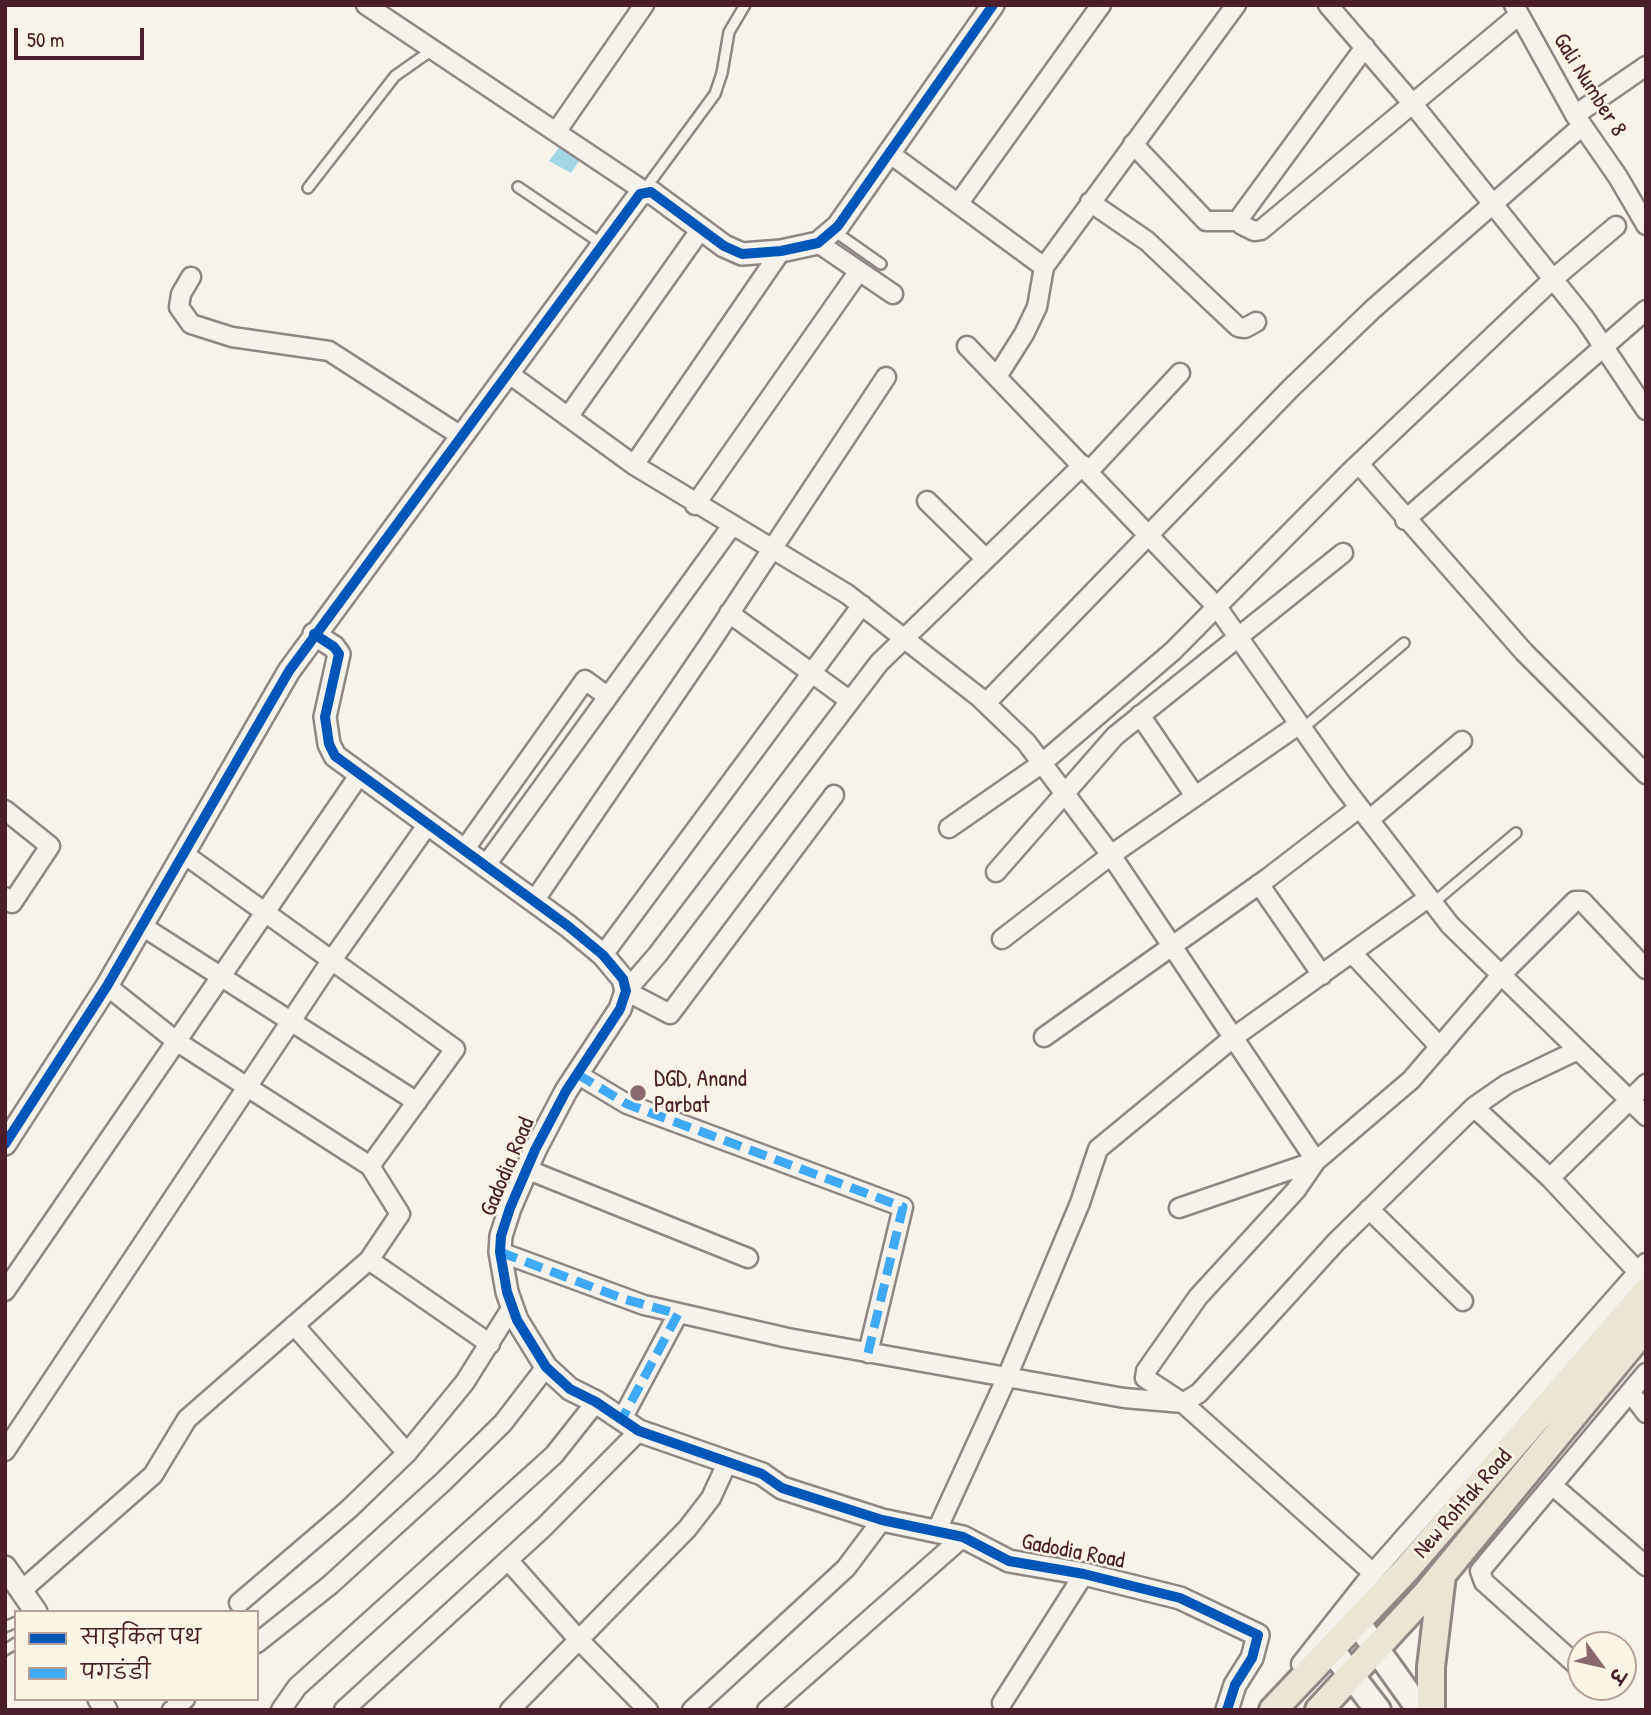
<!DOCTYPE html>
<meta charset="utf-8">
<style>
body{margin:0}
#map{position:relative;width:1651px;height:1715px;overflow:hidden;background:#f7f3ea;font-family:"Patrick Hand","Playpen Sans Deva",sans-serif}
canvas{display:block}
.frame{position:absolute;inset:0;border:7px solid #4a1f2b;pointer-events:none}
.legend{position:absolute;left:14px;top:1610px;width:245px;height:91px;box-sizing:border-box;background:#fcf5e5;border:2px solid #b59f9b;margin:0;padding:9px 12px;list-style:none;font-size:21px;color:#4a1f2b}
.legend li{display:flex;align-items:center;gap:14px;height:35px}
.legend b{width:35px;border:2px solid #b59f9b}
.north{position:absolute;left:1567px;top:1631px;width:70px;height:70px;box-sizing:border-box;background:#fcf5e5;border:2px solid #b59f9b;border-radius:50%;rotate:123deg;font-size:19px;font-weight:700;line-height:28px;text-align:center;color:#4a1f2b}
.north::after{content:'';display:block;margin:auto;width:24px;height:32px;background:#87696e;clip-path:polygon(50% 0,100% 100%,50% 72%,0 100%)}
.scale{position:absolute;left:14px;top:28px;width:130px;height:32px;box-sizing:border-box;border:4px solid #4a1f2b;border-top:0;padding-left:9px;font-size:21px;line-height:24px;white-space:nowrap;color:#4a1f2b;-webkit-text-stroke:5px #fcf5e5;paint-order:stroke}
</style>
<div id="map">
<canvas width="1651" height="1715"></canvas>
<div class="frame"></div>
<ul class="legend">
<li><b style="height:9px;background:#0057b8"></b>साइकिल पथ</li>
<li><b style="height:9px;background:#3fa9f5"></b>पगडंडी</li>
</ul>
<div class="north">उ</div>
<div class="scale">50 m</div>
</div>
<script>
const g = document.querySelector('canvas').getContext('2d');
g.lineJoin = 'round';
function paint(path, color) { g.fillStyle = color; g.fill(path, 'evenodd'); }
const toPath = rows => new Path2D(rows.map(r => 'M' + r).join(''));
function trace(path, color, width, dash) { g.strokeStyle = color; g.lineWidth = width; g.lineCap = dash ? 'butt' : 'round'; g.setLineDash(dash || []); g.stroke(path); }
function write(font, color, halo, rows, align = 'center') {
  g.font = font + ' "Patrick Hand",sans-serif'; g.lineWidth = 5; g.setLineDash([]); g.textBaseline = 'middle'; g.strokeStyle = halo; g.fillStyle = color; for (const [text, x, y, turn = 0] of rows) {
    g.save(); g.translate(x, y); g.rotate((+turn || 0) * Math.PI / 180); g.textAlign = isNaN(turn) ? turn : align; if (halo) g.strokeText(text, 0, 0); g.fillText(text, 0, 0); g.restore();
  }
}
paint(toPath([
 [561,145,580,160,571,173,549,161]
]), '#a4d5e4');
const service = toPath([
 [518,187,602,244],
 [308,188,395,76,432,50],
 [645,189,715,94,722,73,729,32,745,5],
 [834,231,881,264],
 [1302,729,1404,643],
 [1432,904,1516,833],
 [5,1627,16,1622],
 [5,1650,16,1643]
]);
const minor = toPath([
 [366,5,644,191],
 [1328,5,1412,103,1585,319,1646,410],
 [1514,5,1575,115,1618,177,1646,225],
 [1365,47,1241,216,1242,225,1254,231,1261,230,1519,15],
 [1575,115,1646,66],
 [556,132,644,5],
 [1133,144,1206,221,1240,221],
 [889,153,1044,267],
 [1090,202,1147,241,1238,327,1245,328,1256,322],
 [958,204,1101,5],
 [818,243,893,294],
 [191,277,181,294,179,307,191,324,232,337,329,351,461,436],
 [967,346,1217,607,1340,782,1450,925,1646,1116],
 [508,373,634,465,847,594,979,697,1026,742,1111,855,1316,1161,1179,1208],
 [998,375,1024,334,1037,307,1044,267,1236,5],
 [568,417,701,229],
 [1359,464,1524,652,1646,774],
 [634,465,781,251],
 [1089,471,1180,373],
 [927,501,986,559],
 [695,505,859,271],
 [1405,520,1646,310],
 [729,613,849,700],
 [986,703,1291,388,1373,309,1582,126],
 [1140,715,1195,796],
 [834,795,670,1014,626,991,658,954,879,663,1083,465],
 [5,810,50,846,12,903,5,897],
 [1369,820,1462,741],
 [949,828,1041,764,1173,651,1350,472,1553,279,1616,226],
 [464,850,585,680,607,696],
 [184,854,455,1049,370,1166],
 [486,865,731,527],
 [996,872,1115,736,1343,553],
 [1259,884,1322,975],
 [534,901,708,646,886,377],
 [142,926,417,1102],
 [1002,939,1111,855,1298,725],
 [1352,953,1440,1047],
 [603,955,862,605],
 [1646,969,1582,901,1575,901,1502,974,1411,1080,1316,1161,1296,1190,1198,1297,1146,1371,1145,1378,1183,1403,1373,1573,1646,1263],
 [1044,1037,1268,878,1359,808],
 [577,1074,627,1104,903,1207,868,1353],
 [1474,1107,1550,1178,1638,1272],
 [526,1169,748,1258],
 [1550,1178,1646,1084],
 [1369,1209,1463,1301],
 [500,1252,644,1305,788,1338,1124,1398,1183,1403,1199,1393,1336,1242,1474,1107,1507,1084,1578,1050],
 [369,1260,490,1344],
 [5,1291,360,774],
 [294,1325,407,1453],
 [1630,1392,1646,1413],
 [622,1419,678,1314],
 [5,1451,327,967,428,824],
 [1552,1485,1646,1566],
 [936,1532,1007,1377,1080,1203,1098,1149,1234,1037,1428,898],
 [508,1560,579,1640,648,1710],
 [21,1591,153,1475,187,1419,369,1260,400,1214,370,1166,176,1041,107,986],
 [239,1603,349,1509,407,1453,465,1382,512,1307],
 [257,1643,330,1585,443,1482,503,1423,546,1367],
 [1301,1664,1373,1573],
 [1581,1669,1484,1582,1480,1571,1646,1373],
 [1002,1703,1084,1574],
 [172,1710,185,1699],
 [281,1710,297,1687,554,1455,596,1402],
 [344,1710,544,1527,639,1431],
 [510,1710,687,1529,711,1498,728,1461],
 [692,1710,846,1568,882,1520],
 [767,1710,963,1537]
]);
const tertiary = toPath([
 [314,634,334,647,339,654,325,717,329,744,335,756,568,926,603,955,623,979,626,991,620,1009,566,1091,535,1150,510,1208,501,1236,500,1252,507,1292,517,1320,546,1367,570,1389,596,1402,639,1431,762,1474,782,1488,882,1520,963,1537,1009,1561,1084,1574,1180,1598,1258,1635,1252,1658,1235,1685,1227,1710],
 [5,1144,107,986,289,671,640,194,651,192,724,246,742,254,781,251,818,243,838,226,993,5],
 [5,1567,36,1612],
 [99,1699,106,1710]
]);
const secondary = toPath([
 [1357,1622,1420,1710],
 [1331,1649,1378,1710]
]);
const primary = toPath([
 [1273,1710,1405,1571,1646,1292],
 [1319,1710,1427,1593,1646,1327],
 [1431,1710,1431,1667,1442,1575]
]);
trace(service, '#908684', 14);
trace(minor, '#908684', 23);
trace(tertiary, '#908684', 26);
trace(secondary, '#908684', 30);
trace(primary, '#908684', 32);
trace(service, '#f5f2ec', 9);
trace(minor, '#f5f2ec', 18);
trace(tertiary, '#f5f2ec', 21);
trace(secondary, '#f5f2ec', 24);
trace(primary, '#eae5d5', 26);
trace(toPath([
 [577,1074,627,1104,903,1207,868,1353],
 [500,1252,624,1299,678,1314,622,1419]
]), '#3fa9f5', 9, [18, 9]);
trace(toPath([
 [314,634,334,647,339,654,325,717,329,744,335,756,568,926,603,955,623,979,626,991,620,1009,566,1091,535,1150,510,1208,501,1236,500,1252,507,1292,517,1320,546,1367,570,1389,596,1402,639,1431,762,1474,782,1488,882,1520,963,1537,1009,1561,1084,1574,1180,1598,1258,1635,1252,1658,1235,1685,1227,1710],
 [5,1144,107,986,289,671,640,194,651,192,724,246,742,254,781,251,818,243,838,226,993,5]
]), '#0057b8', 10);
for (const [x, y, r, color] of [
 [638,1093,9,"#87696e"]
]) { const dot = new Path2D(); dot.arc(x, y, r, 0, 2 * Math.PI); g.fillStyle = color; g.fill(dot); trace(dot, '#fcf5e5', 2.5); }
write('23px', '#4a1f2b', '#fcf5e5', [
 ["Gali Number 8",1589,85,58],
 ["Gadodia Road",508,1167,-67],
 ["New Rohtak Road",1463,1504,-49],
 ["Gadodia Road",1073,1552,11]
]);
write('23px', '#4a1f2b', '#fcf5e5', [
 ["DGD, Anand",654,1080],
 ["Parbat",654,1106]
], 'left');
</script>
